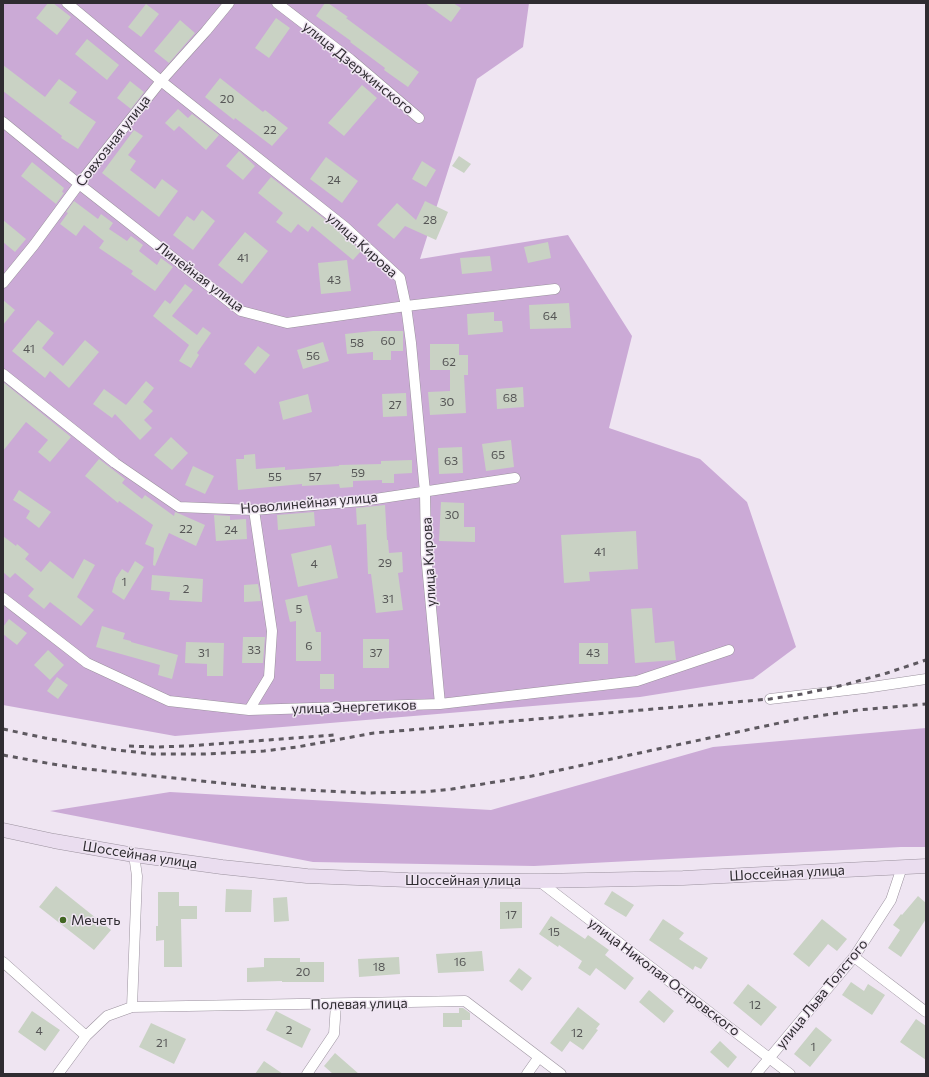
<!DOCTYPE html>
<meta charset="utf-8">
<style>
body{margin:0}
#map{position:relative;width:929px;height:1077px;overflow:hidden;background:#efe5f2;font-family:Commissioner,sans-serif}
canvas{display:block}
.frame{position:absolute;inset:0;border:4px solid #2f2c31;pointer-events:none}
</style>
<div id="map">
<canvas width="929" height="1077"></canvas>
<div class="frame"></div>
</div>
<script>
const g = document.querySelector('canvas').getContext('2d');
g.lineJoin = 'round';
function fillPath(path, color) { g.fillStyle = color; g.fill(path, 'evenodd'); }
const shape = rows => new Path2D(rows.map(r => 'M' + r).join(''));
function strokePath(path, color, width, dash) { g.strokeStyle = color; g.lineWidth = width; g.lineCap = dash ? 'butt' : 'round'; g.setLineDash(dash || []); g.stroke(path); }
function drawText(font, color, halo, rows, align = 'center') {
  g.font = font + ' Commissioner,sans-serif'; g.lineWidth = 3; g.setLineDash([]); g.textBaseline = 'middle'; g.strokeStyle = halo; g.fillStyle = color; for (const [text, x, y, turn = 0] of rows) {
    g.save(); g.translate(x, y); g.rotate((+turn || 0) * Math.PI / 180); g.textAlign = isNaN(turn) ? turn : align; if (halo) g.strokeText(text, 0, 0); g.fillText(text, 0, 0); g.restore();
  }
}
fillPath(shape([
 [3,3,529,3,523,47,477,79,420,259,568,235,632,336,609,428,700,459,747,502,796,647,753,679,640,697,175,736,3,705],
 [926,728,926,847,901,847,534,866,313,862,50,811,170,792,491,810,713,747]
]), '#cbaad6');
fillPath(shape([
 [48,3,53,3,71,17,57,35,36,18],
 [325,3,328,3,348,17,346,18,419,72,408,87,384,70,385,68,350,42,351,41,316,16],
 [425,3,453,3,461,8,451,22],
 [146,4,159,14,141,37,128,27],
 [276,18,290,28,269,58,255,48],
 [180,20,195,33,169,63,154,51],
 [87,39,119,65,107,80,75,54],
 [3,65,45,97,59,79,77,92,69,103,96,122,78,149,61,138,62,136,3,91],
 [220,78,263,112,265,110,288,128,272,146,235,118,234,120,205,97],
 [130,81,144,92,131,109,117,98],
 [362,85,377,98,344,136,328,123],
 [178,109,188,118,192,114,219,135,206,150,179,126,174,131,165,123],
 [134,130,143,136,128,155,136,161,130,170,155,189,162,179,178,191,159,217,102,173],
 [239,151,255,166,243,180,226,166],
 [459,156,471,164,464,173,452,166],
 [326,157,358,181,342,203,310,179],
 [422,161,436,170,426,187,412,179],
 [32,162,64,188,62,192,64,193,56,204,21,176],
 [271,177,341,232,361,251,353,260,312,226,308,232,298,224,291,233,276,222,283,213,258,193],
 [74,201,98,219,101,214,113,223,109,229,127,241,131,236,143,245,139,251,157,265,161,258,173,267,155,291,131,274,133,271,99,248,104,241,84,225,76,236,60,224,68,213,66,212],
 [425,201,448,212,436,240,405,226,394,239,377,225,397,203,416,220],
 [202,210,215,221,193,250,173,235,187,216,194,221],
 [3,220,26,239,15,252,3,242],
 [245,232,268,251,242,284,218,265],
 [548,242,551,258,528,263,524,247],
 [490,256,492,271,462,274,460,258],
 [347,260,351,291,321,294,318,263],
 [185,284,193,290,172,316,197,335,203,327,211,333,197,353,199,355,191,368,179,361,189,345,153,316,165,300,170,304],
 [3,300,15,310,3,325],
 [569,303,571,328,530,329,529,305],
 [494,312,494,321,502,321,503,332,468,335,467,314],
 [38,320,54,333,42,348,63,366,85,340,99,352,69,388,50,371,45,378,12,351],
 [373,331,403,331,403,351,391,351,391,360,373,360,373,352,347,354,345,334],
 [323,342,329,361,303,369,297,350],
 [430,344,459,344,459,355,468,355,468,375,464,375,466,413,430,415,428,392,450,391,450,370,430,370],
 [258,346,270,355,255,374,244,364],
 [146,381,154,388,143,402,153,411,144,420,152,428,140,440,115,414,112,418,93,404,104,389,126,405],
 [3,382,71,437,50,462,38,452,48,440,26,422,3,451],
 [523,387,524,407,497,409,496,389],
 [406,393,407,416,383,417,382,394],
 [308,394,312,412,283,420,279,402],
 [171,437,188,453,172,470,154,455],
 [511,440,514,467,486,471,482,444],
 [462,447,463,473,439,474,438,448],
 [255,454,256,469,285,467,285,470,339,466,339,465,381,464,381,461,412,460,412,473,394,474,394,483,382,483,382,480,353,481,353,487,340,488,339,484,302,486,302,484,238,490,236,459,244,459,244,455],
 [99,459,125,479,122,483,142,499,145,495,174,516,175,512,180,514,205,525,196,546,169,533,155,566,153,565,154,548,145,544,153,525,119,501,118,503,85,476],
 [193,466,214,476,205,494,185,485],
 [19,490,51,512,39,528,26,518,30,511,13,500],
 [441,502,464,503,464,527,475,527,475,542,439,541],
 [385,505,387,540,388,540,389,553,402,552,403,572,398,573,403,610,376,613,371,574,368,574,366,524,357,525,356,508],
 [314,512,315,526,278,530,277,515],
 [214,515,230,516,230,520,246,519,247,539,216,541],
 [636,531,638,569,589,572,590,581,564,583,561,535],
 [3,536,16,546,17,544,29,554,25,559,41,572,50,561,73,579,84,559,95,565,77,597,94,610,81,626,50,602,44,609,28,596,34,589,15,573,10,578,3,572],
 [331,545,338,578,298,587,291,554],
 [135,561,144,567,124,600,112,592,116,578,122,569,128,573],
 [152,575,203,579,202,602,169,600,170,592,151,590],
 [258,584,261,601,244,602,244,585],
 [307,595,316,632,321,632,321,661,296,661,296,621,290,622,285,600],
 [652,608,655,643,674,641,676,660,635,663,631,609],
 [9,619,27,633,17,645,3,634,3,627],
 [102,626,125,633,123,639,131,641,131,642,178,655,172,679,158,675,160,665,96,647],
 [243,637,265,637,263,663,242,663],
 [363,639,389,639,389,668,363,668],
 [186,642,224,643,223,676,207,676,207,664,185,663],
 [579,643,608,643,608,664,579,664],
 [48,650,64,665,50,680,34,665],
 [320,674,334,674,334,689,320,689],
 [57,677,68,685,58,699,47,691],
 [56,886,111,930,94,950,39,907],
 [226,889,252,890,251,912,225,912],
 [612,891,634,905,626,917,604,904],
 [158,892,179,892,179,906,197,906,197,919,181,919,182,967,164,967,164,940,156,941,156,926,158,926],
 [918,896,926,903,926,919,901,957,888,948,900,930,893,925,901,914,902,915],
 [287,897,289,921,274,922,273,898],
 [500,902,522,902,522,928,500,929],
 [551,916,585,939,588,935,609,950,605,955,634,978,625,990,596,968,590,976,578,968,582,961,559,945,558,947,539,934],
 [663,919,684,933,679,939,708,958,701,969,695,966,693,970,649,940],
 [822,919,847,939,837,951,828,944,809,967,793,954],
 [482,951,484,971,438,973,436,954],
 [399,957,400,974,359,977,358,959],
 [264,958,300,958,300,962,324,962,324,982,282,982,282,981,247,982,247,968,264,967],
 [519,968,532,978,522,991,509,981],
 [851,982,864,991,868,984,885,995,872,1015,842,995],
 [748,984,777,1007,761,1026,733,1003],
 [649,990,674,1011,664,1023,639,1002],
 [578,1007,600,1024,596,1029,598,1030,583,1050,570,1041,562,1052,550,1043],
 [459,1008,463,1008,470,1013,470,1020,462,1020,462,1027,443,1027,443,1013,459,1013],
 [32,1011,60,1030,45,1051,18,1032],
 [276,1011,311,1029,302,1048,266,1030],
 [916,1019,926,1026,926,1060,900,1042],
 [151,1023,186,1039,174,1064,139,1047],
 [816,1027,832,1040,810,1067,794,1054],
 [720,1041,737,1057,728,1068,710,1052],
 [335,1053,359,1074,333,1074,324,1066],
 [264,1061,283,1074,255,1074]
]), '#c9d2c4');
const street = shape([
 [67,3,161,81,345,227,400,278,406,306,411,343,425,492,426,554,440,704],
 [277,3,350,59,419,118],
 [3,122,79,184,241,311,287,323,406,306,555,289],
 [3,283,34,245,79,184,161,81,206,31,229,3],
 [3,374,115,463,179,507,254,510,362,501,515,478],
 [3,598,87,663,169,701,249,710,440,704,637,681,729,650],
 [770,699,865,688,926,679],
 [249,710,269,677,272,631,254,510],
 [539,881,790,1074],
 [854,957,926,1012],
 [3,962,86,1036],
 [132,1007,137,876,134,855],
 [58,1074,86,1036,107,1016,132,1007,465,1001,561,1074],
 [307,1074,334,1034,336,1004],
 [527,1074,539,1057],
 [756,1074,854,957,891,900,902,867]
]);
const secondary = shape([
 [3,830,54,841,134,855,222,867,307,876,408,880,539,881,683,878,926,866]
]);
strokePath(street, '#9b929e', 11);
strokePath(secondary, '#9b929e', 15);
strokePath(street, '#fff', 10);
strokePath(secondary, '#eaddef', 14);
strokePath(shape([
 [3,729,45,738,117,750,153,754,205,754,264,751,297,747,374,733,770,699,802,694,844,685,887,673,926,660],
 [129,746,155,747,188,746,334,735],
 [3,755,52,764,86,769,270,788,364,793,423,792,452,789,532,776,798,719,858,710,926,704]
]), '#5e5960', 3, [5, 5]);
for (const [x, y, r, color] of [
 [63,920,4,"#416722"]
]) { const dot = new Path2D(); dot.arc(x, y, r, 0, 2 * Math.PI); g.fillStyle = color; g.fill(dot); strokePath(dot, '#efe5f2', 1.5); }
drawText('12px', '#565656', null, [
 ["20",227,99],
 ["22",270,130],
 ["24",334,180],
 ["28",430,220],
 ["41",243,258],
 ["43",334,280],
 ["64",550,316],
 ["60",388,341],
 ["58",357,343],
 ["41",29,349],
 ["56",313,356],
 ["62",449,362],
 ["68",510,398],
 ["30",447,402],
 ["27",395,405],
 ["65",498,455],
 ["63",451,461],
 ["59",358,473],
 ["55",275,477],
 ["57",315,477],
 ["30",452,515],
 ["22",186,529],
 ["24",231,530],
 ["41",600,552],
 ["29",385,563],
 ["4",314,564],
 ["1",124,582],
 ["2",186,589],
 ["31",388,599],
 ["5",299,609],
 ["6",309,646],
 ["33",254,650],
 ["31",204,653],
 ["37",376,653],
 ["43",593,653],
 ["17",511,915],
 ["15",554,932],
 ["16",460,962],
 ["18",379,967],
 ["20",303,972],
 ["12",755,1005],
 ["2",289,1030],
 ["4",39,1031],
 ["12",577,1033],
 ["21",162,1043],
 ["1",813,1047]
]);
drawText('14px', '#2f2c31', '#efe5f2', [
 ["улица Дзержинского",358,68,39],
 ["Совхозная улица",113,141,-52],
 ["улица Кирова",362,245,42],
 ["Линейная улица",200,277,37],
 ["Новолинейная улица",309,503,-5],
 ["улица Кирова",429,562,-93],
 ["улица Энергетиков",354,707,-2],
 ["Шоссейная улица",140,855,9],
 ["Шоссейная улица",787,873,-3],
 ["Шоссейная улица",463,880],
 ["улица Николая Островского",664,977,37],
 ["улица Льва Толстого",822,994,-51],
 ["Полевая улица",359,1004,-1]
]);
drawText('14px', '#2f2c31', '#efe5f2', [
 ["Мечеть",71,920]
], 'left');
</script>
